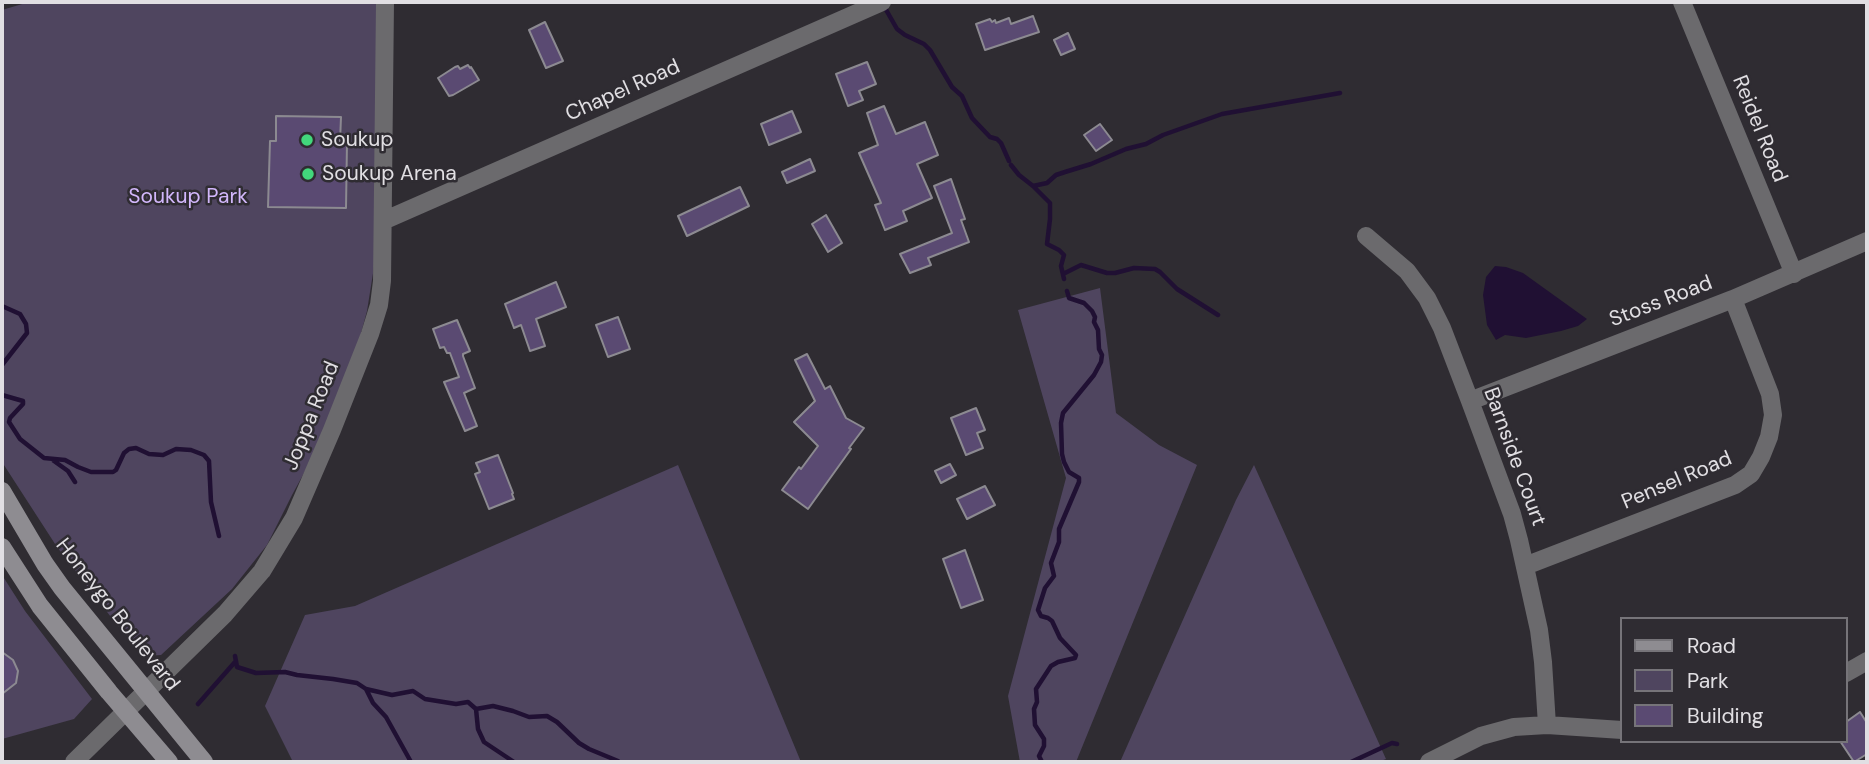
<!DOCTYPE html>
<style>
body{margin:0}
#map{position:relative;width:1869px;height:764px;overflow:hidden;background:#2f2c32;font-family:"DM Sans",sans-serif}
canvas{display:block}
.frame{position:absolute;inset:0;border:4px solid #e1dfe3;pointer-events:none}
.legend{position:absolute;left:1620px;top:617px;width:228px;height:126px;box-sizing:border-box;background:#2f2c32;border:2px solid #767479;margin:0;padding:9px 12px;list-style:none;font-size:21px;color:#e1dfe3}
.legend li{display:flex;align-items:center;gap:14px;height:35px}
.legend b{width:35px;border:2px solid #767479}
</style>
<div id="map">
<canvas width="1869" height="764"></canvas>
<div class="frame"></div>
<ul class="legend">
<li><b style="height:9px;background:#8e8c91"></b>Road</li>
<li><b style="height:19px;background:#4f455f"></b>Park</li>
<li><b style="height:19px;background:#5a4a72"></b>Building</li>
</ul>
</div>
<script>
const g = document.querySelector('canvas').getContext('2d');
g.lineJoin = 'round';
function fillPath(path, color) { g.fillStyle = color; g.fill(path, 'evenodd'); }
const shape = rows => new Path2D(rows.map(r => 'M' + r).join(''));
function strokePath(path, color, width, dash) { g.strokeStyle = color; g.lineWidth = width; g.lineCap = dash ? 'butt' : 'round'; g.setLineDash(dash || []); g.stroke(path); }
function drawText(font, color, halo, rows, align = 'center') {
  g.font = font + ' "DM Sans",sans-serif'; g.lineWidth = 5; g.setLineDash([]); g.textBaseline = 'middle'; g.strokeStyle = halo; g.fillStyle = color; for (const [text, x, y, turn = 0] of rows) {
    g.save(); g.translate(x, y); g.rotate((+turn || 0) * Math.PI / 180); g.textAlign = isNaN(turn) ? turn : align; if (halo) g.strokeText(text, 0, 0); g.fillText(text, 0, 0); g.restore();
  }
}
fillPath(shape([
 [29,2,378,2,374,267,367,311,354,359,316,451,292,495,267,545,232,589,161,655,144,656,114,621,57,547,2,462,2,10],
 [1100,288,1116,413,1159,445,1197,465,1076,762,1020,762,1008,696,1066,478,1018,310],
 [678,465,801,762,293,762,265,706,305,615,355,606],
 [1254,465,1386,759,1378,762,1120,762,1236,500],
 [2,575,25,611,92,699,74,719,2,739]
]), '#4f455f');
fillPath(shape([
 [1495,266,1506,267,1523,273,1587,319,1578,326,1561,331,1526,338,1505,335,1496,340,1487,325,1483,295,1486,277]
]), '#201033');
strokePath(shape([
 [885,8,897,29,905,35,924,44,930,50,952,87,962,96,972,118,990,137,997,139,1001,143,1009,161],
 [1011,165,1019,175,1033,186,1050,203,1050,219,1047,244,1059,250,1064,255,1061,266,1064,279],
 [1033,186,1047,183,1056,175,1065,172,1091,164,1126,149,1146,144,1163,135,1222,114,1340,93],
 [1063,274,1081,265,1107,273,1115,273,1134,268,1155,269,1160,272,1177,289,1218,315],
 [2,306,20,314,26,324,27,333,2,365],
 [2,395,23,401,23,404,10,418,9,422,20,439,44,458,65,460,78,467,91,472,113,472,116,470,124,453,129,449,136,448,149,454,163,455,176,449,191,450,204,455,209,461,211,502,219,536],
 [54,461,68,471,75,482],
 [235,656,237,667,256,673,285,672,297,675,333,679,357,683,366,689,392,695,413,691,425,699,456,704,468,702,476,709,478,729,484,742,514,762],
 [366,689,373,703,386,717,411,762],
 [198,704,235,662],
 [476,709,493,706,513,711,529,717,547,716,557,722,579,743,589,749,618,761],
 [1042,762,1039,756,1044,746,1044,739,1035,725,1034,709,1037,702,1036,689,1051,666,1058,662,1075,658,1076,655,1060,638,1052,621,1048,618,1041,616,1038,610,1045,588,1054,576,1051,563,1059,542,1059,529,1079,482,1079,478,1069,472,1064,462,1062,454,1061,423,1063,413,1094,375,1101,362,1102,355,1099,349,1098,330,1094,322,1095,317,1092,311,1084,303,1069,298,1067,291],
 [1351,762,1392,743,1397,744]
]), '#201033', 4.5);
const building = shape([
 [1033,16,1039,32,985,50,976,24,990,19,992,22,995,20,996,23,1009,18,1011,24,1033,16],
 [545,22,563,61,546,68,529,30,545,22],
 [1068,33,1075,49,1061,55,1054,40,1068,33],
 [867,62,876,84,859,91,863,100,848,106,836,74,867,62],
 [468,65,470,68,471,67,479,80,453,95,449,96,438,78,455,67,458,66,460,69,468,65],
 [884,106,896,134,925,122,938,155,917,164,932,198,903,211,907,221,885,230,875,205,881,203,859,153,878,145,867,113,884,106],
 [792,111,801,132,769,145,761,124,792,111],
 [276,116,341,117,340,142,347,142,346,208,268,207,270,141,276,141,276,116],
 [1100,124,1112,140,1096,151,1084,135,1100,124],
 [810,159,815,171,787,183,782,172,810,159],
 [951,179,965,219,961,220,969,242,928,258,931,265,910,273,900,254,952,233,934,186,951,179],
 [740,187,749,206,687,236,678,216,740,187],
 [826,215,842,243,828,252,812,224,826,215],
 [556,282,566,307,536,319,545,346,530,351,521,325,514,328,505,304,556,282],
 [618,317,630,349,608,357,596,325,618,317],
 [457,320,470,351,463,354,463,356,475,388,464,393,477,426,465,431,444,382,459,377,450,353,447,353,444,347,440,348,433,329,457,320],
 [807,354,825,389,830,386,846,418,864,428,849,448,851,449,808,509,782,490,799,467,801,469,818,446,794,422,815,401,795,360,807,354],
 [976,408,985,430,977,433,983,448,966,455,951,418,976,408],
 [498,455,513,493,512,494,514,499,489,509,475,474,480,472,476,463,498,455],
 [950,464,956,475,941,483,935,471,950,464],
 [985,486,995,505,967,519,957,499,985,486],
 [965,550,983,600,961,608,943,559,965,550],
 [2,652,13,660,18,671,16,683,2,694,2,652],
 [1860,712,1867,723,1867,754,1854,762,1840,741,1846,741,1846,722,1860,712]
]);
fillPath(building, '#5a4a72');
strokePath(building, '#8c8a91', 2);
strokePath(shape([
 [1682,2,1794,274],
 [1366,236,1407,271,1427,298,1442,328,1470,401,1512,514,1519,540,1539,630,1543,662,1547,725],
 [1470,401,1733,299,1867,241],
 [1525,566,1735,485,1751,474,1761,457,1769,437,1773,415,1770,394,1733,299],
 [1846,673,1867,661],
 [1429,762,1481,736,1514,727,1547,725,1622,730]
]), '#6b6a6d', 18);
strokePath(shape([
 [383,221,882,2],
 [74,762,225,614,262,571,294,518,332,430,370,334,379,305,382,281,385,2]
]), '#6b6a6d', 18);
strokePath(shape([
 [2,491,45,564,62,588,204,762],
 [2,547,40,606,109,692,169,762]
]), '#8e8c91', 18);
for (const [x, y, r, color] of [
 [307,140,7,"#42d77c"],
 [308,174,7,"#42d77c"]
]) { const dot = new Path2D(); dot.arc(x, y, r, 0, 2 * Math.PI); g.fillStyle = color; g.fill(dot); strokePath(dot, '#2f2c32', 2.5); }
drawText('21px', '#e1dfe3', '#2f2c32', [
 ["Chapel Road",623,91,-24],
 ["Reidel Road",1759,129,68],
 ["Stoss Road",1661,302,-21],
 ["Joppa Road",312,416,-68],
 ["Barnside Court",1514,457,70],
 ["Pensel Road",1677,481,-23],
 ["Honeygo Boulevard",117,615,52]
]);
drawText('21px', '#e1dfe3', '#2f2c32', [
 ["Soukup",321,140],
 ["Soukup Arena",322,174]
], 'left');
drawText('21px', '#d2b7fb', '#2f2c32', [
 ["Soukup Park",188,197]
]);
</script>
